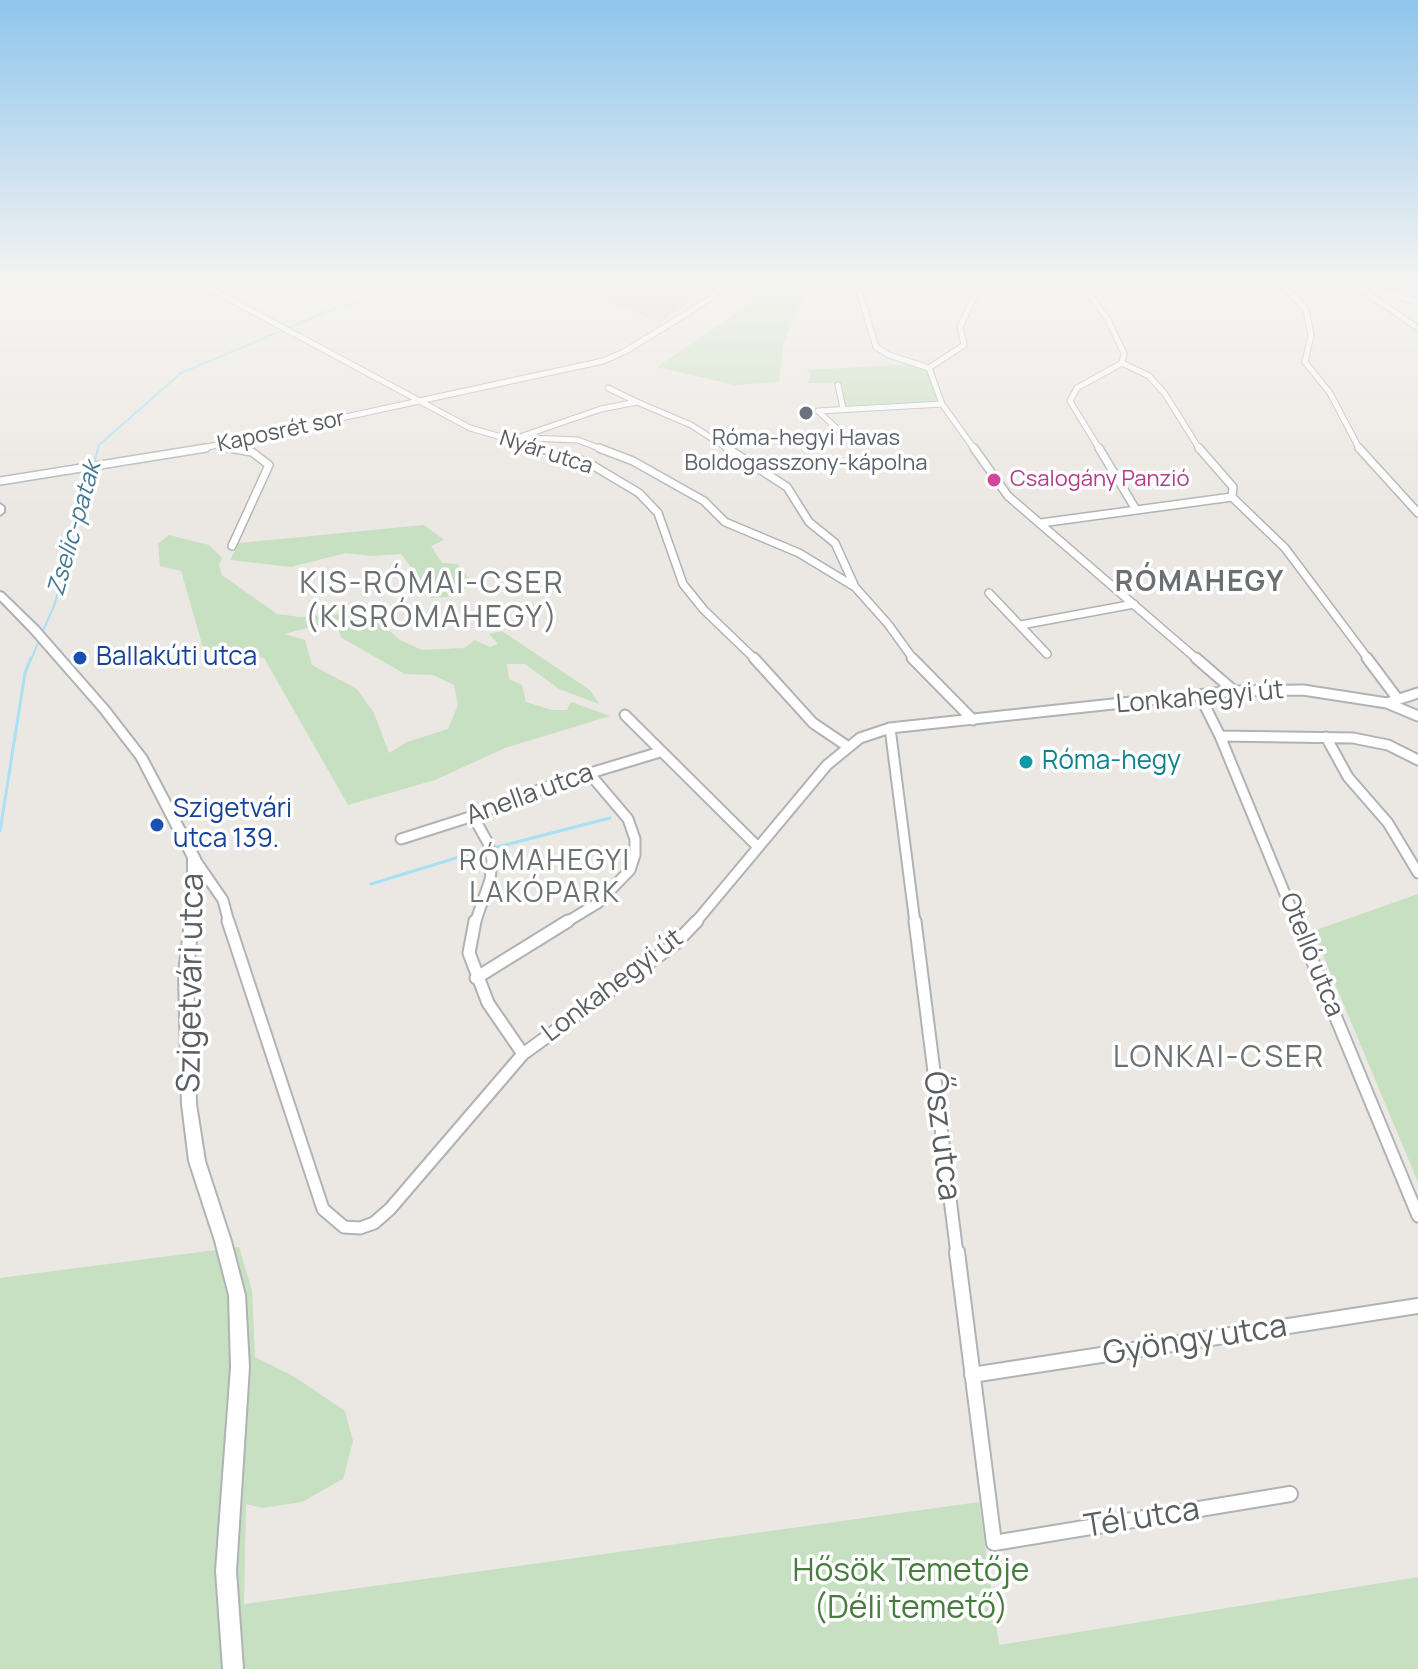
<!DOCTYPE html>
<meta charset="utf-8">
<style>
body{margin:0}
canvas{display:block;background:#ebe7e2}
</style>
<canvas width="1418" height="1669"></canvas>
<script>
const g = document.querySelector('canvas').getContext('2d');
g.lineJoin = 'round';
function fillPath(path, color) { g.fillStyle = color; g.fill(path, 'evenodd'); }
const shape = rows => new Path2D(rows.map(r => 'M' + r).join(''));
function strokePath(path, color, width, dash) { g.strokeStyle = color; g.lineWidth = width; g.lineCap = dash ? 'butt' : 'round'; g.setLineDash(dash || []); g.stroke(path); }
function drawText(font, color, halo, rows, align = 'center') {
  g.font = font + ' Manrope,sans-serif'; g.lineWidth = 7; g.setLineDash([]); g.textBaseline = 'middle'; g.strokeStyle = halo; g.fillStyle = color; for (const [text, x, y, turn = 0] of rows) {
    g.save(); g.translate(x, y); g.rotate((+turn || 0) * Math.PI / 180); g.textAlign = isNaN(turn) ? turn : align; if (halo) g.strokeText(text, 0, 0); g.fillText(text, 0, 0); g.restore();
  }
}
fillPath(shape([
 [558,282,717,282,660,322]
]), '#dad7d4');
fillPath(shape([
 [760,282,810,282,783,345,779,382,735,385,657,367,747,306],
 [914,364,927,369,937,401,845,406,841,383,808,383,810,377,807,370],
 [424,525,444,540,431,546,442,563,457,564,473,583,456,596,432,598,404,584,411,567,401,554,372,556,346,553,291,567,230,560,239,543],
 [169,535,209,545,222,558,219,565,222,575,277,614,300,617,361,613,285,634,305,640,312,665,357,689,374,713,389,753,407,742,448,729,458,705,454,685,433,675,405,674,342,638,337,628,355,620,374,617,400,640,422,650,464,648,475,640,490,647,498,644,489,634,502,631,590,690,599,704,559,689,525,664,507,664,509,679,522,685,526,702,552,710,567,710,571,702,610,716,505,748,435,780,348,805,264,658,204,651,181,571,160,566,158,544],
 [1418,894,1418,1182,1313,931],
 [239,1247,252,1291,255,1357,295,1377,345,1411,353,1441,343,1479,302,1502,262,1508,246,1504,244,1604,979,1502,999,1645,1418,1577,1418,1669,0,1669,0,1278]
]), '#c7e0c1');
strokePath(shape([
 [42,633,54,606,99,445,181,373,331,310,424,282],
 [31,660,39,640]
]), '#a9e1f4', 2);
strokePath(shape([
 [0,831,25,673,31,658],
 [497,847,610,818],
 [371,884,479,851]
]), '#a9e1f4', 3);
const minorFar4 = shape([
 [198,282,470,428,546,450],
 [1080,282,1107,318,1124,353,1122,363,1077,388,1070,401,1100,450],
 [1279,282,1306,309,1311,335,1305,362,1330,393,1360,450],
 [1352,283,1418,328],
 [1360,285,1418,302],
 [859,291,876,347,889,355,929,368],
 [1122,363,1149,376,1165,394,1200,450],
 [838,385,843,408],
 [608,388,637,402],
 [845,436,818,411,942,404],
 [529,438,578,440,604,450],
 [514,439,601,409,637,402,691,425,730,450],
 [228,448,241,450],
 [194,450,603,361,624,352,689,312,712,297,726,282],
 [975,450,942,404,929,368,964,345,960,327,981,282]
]);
const minorFar3 = shape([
 [229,448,252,452,269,465,232,546],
 [539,448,587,462,639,493,658,513,683,584,704,610,756,660],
 [599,448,633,461,704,501,725,522,799,553,855,587],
 [727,448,787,487,809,522,835,543,855,587,888,624,914,660],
 [974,448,1008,496,1198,660],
 [1099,448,1135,508],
 [1199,448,1233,487,1232,497,1285,548,1369,660],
 [1359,448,1418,513],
 [0,481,206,448],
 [1041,523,1232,497],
 [989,593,1047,654],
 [1021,625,1134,604]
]);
const minorFar2 = shape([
 [754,658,813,723,847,746],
 [912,658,973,720],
 [1196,658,1234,691],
 [1367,658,1397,698],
 [1200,696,1220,736,1297,923],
 [1387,703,1418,716],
 [625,715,758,847],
 [890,728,915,923],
 [1220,736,1353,738,1388,745,1418,760],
 [1326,737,1348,777,1388,823,1418,873],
 [473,816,488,843,492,860,490,880,475,923],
 [401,839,473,816,554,784,660,752],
 [194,858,223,900,229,923],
 [565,923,598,903,630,870,635,855,635,839,628,819,589,773],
 [695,923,827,765,860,738,890,728,1234,691,1303,690,1387,703,1418,693]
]);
const minorFar1 = shape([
 [228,921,323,1209,344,1227,360,1228,374,1223,390,1209,523,1054,675,944,697,921],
 [475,921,469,953,488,1003,523,1054],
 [915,921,957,1254],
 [1296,921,1418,1216],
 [476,978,568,921]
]);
const minor = shape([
 [957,1252,994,1543,1290,1494],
 [972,1375,1418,1306]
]);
const tertiary = shape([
 [1332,282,1418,285,1418,289,1335,284,1332,282],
 [0,504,4,507,4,512,0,515,0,504],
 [0,592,3,593,38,627,108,707,146,756,200,858,200,896,193,973,196,1104,205,1161,231,1241,245,1295,249,1367,236,1571,243,1669,223,1669,216,1571,231,1367,229,1295,215,1241,189,1161,182,1104,179,973,188,896,188,858,137,759,100,711,30,631,0,600,0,592]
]);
strokePath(minorFar4, '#afb3b6', 7);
strokePath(minorFar3, '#afb3b6', 10);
strokePath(minorFar2, '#afb3b6', 13);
strokePath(minorFar1, '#afb3b6', 15);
strokePath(minor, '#afb3b6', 18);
strokePath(tertiary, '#afb3b6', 4);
strokePath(minorFar4, '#fff', 5);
strokePath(minorFar3, '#fff', 7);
strokePath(minorFar2, '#fff', 9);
strokePath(minorFar1, '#fff', 11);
strokePath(minor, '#fff', 14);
fillPath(tertiary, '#fff');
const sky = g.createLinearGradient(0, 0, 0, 516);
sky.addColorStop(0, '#8fc6ed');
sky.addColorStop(0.55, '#f6f4f2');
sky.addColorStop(1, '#f6f4f200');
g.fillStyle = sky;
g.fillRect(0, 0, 1418, 516);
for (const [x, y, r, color] of [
 [806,413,8,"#6b7280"],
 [994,480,8,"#d1479c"],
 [80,658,8,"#1a4fb4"],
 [1026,762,8,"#0f9aa8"],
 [157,825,8,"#1a4fb4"]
]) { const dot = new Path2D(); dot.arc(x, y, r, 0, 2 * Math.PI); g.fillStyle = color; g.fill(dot); strokePath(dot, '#fff', 3); }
drawText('22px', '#5a5e61', '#fff', [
 ["Kaposrét sor",281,432,-12],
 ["Nyár utca",546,453,18]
]);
drawText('22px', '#5b616d', '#fff', [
 ["Róma-hegyi Havas",806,439],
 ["Boldogasszony-kápolna",806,464]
]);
drawText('22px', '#b23c85', '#fff', [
 ["Csalogány Panzió",1010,480]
], 'left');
drawText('italic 24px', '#437993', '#fff', [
 ["Zselic-patak",75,529,-74]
]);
drawText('26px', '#164399', '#fff', [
 ["Ballakúti utca",96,658],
 ["Szigetvári",173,810],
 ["utca 139.",173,840]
], 'left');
drawText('26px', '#5a5e61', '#fff', [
 ["Lonkahegyi út",1200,698,-5],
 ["Anella utca",530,795,-20],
 ["Otelló utca",1311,955,68],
 ["Lonkahegyi út",613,986,-37]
]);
drawText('26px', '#0d838f', '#fff', [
 ["Róma-hegy",1042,762]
], 'left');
g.letterSpacing = '2px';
drawText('bold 28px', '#6b7073', '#fff', [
 ["RÓMAHEGY",1200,583]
]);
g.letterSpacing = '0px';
g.letterSpacing = '2px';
drawText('28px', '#6b7073', '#fff', [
 ["RÓMAHEGYI",545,862],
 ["LAKÓPARK",545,894]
]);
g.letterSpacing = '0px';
g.letterSpacing = '2px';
drawText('30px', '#6b7073', '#fff', [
 ["KIS-RÓMAI-CSER",432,585],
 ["(KISRÓMAHEGY)",432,619],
 ["LONKAI-CSER",1219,1059]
]);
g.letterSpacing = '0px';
drawText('32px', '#5a5e61', '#fff', [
 ["Szigetvári utca",192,983,-89],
 ["Ősz utca",941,1136,83],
 ["Gyöngy utca",1195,1341,-9],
 ["Tél utca",1142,1519,-9]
]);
drawText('32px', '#467c3e', '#fff', [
 ["Hősök Temetője",911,1572],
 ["(Déli temető)",911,1609]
]);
</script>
